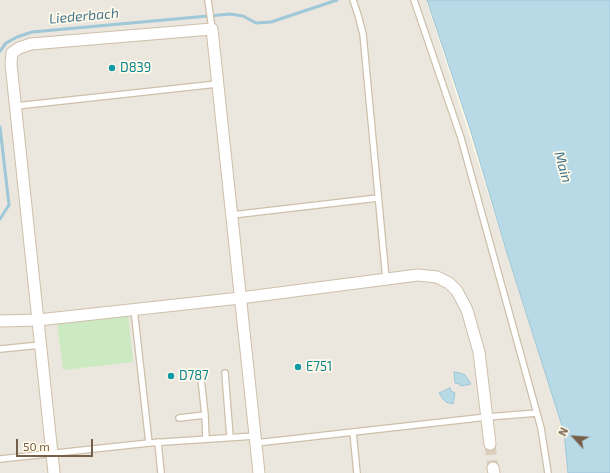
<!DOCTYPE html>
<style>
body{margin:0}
#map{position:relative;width:610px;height:473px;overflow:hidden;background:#fcf6e3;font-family:"Exo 2",sans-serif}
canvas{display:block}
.north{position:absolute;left:554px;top:417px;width:40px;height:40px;-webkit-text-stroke:3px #fffaea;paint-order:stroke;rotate:296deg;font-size:11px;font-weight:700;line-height:16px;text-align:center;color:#755f49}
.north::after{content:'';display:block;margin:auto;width:14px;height:18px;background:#755f49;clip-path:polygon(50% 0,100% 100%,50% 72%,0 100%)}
.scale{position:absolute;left:16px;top:439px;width:77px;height:18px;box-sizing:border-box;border:2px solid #755f49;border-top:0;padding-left:5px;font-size:12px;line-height:14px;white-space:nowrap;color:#755f49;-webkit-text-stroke:3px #fffaea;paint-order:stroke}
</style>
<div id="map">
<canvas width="610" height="473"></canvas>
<div class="north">N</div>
<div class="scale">50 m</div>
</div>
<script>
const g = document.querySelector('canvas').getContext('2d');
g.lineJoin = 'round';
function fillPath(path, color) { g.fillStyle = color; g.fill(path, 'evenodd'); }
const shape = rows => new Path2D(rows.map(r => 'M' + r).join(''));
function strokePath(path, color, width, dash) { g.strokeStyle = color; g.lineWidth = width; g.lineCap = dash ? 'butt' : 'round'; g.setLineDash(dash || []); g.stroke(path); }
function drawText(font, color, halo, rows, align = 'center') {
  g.font = font + ' "Exo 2",sans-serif'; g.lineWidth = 3.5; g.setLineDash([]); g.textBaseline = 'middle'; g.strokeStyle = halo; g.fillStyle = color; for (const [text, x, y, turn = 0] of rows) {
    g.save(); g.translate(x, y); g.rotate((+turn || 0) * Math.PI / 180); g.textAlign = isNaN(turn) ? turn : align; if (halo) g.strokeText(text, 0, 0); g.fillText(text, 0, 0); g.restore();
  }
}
fillPath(shape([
 [0,0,426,0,564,432,568,473,0,473]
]), '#ece7de');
fillPath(shape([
 [128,314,133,362,63,370,57,322]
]), '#cceac2');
const water = shape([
 [427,0,610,0,610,473,568,473,564,432,507,253,471,132,427,0],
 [454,372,460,373,465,375,471,384,461,386,459,384,455,383,454,372],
 [450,388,451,391,455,393,453,404,446,402,443,399,439,393,450,388]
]);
fillPath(water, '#b8d9e6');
strokePath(water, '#9ec7d8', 1);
strokePath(shape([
 [0,51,6,43,17,37,32,32,230,14,243,16,256,23,271,22,337,0],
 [0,127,9,205,0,219]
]), '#9ec7d8', 3);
strokePath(shape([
 [490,444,493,468]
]), '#dad0bc', 11, [11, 5.5]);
const lane = shape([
 [208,0,212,29],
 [353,0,358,15,363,34,386,279],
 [414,0,461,138,541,428,548,473],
 [16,106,217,84],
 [232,215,378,198],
 [134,309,149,443],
 [0,349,41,345],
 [225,373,230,437],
 [201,379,205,415],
 [179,418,205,415,206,439],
 [353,432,357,473],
 [158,442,161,473],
 [256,443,487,417,537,413],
 [0,459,149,443,255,436]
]);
const street = shape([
 [0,321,38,320,240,298,418,275,437,277,449,283,457,291,467,310,479,352,490,444],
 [493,468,494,473],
 [54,473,11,64,12,53,19,48,31,44,212,29,259,473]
]);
strokePath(lane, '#cebfaa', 8);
strokePath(street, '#cebfaa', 13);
strokePath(lane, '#fff', 5.5);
strokePath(street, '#fff', 11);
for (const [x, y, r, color] of [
 [112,68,4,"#0f9aa8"],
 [298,367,4,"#0f9aa8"],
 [171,376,4,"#0f9aa8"]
]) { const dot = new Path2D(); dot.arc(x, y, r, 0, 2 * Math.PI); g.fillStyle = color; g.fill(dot); strokePath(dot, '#fffaea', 1.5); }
drawText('13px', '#0d838f', '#fffaea', [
 ["D839",120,68],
 ["E751",306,367],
 ["D787",179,376]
], 'left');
drawText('italic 14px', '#457890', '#fffaea', [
 ["Liederbach",84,16,-5],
 ["Main",563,167,74]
]);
</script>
